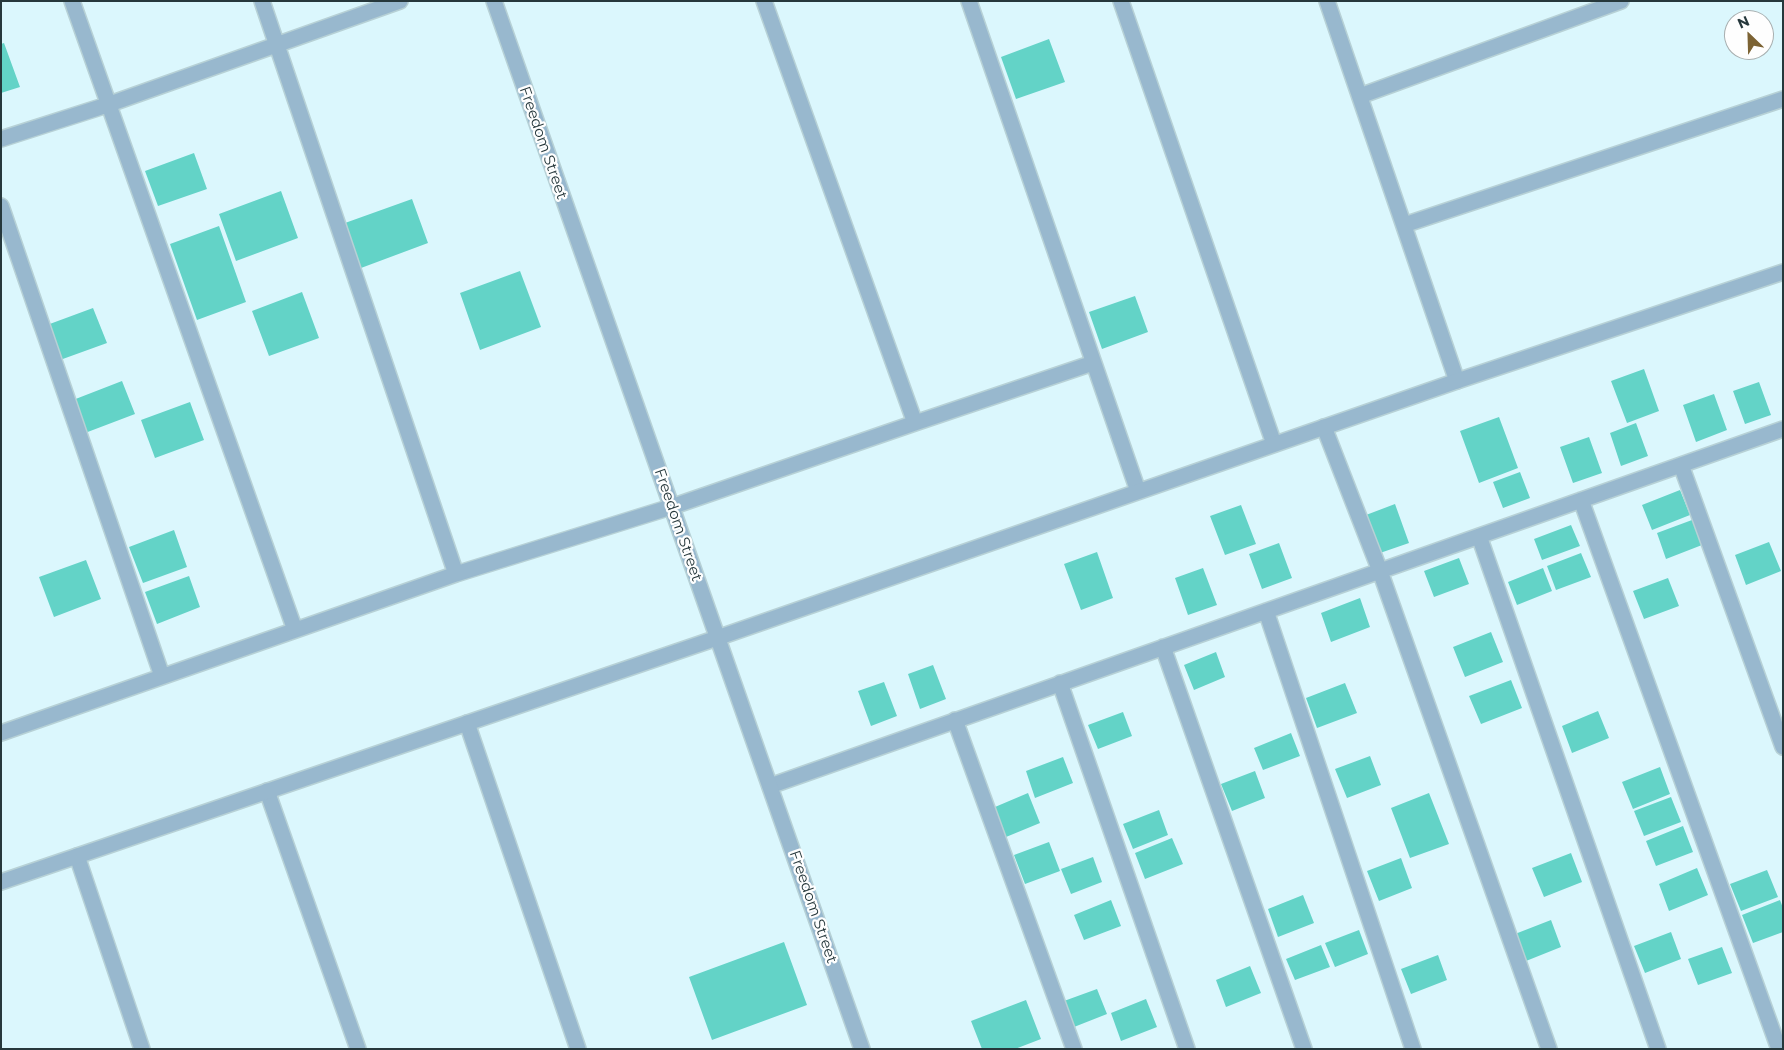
<!DOCTYPE html>
<style>
body{margin:0}
#map{position:relative;width:1784px;height:1050px;overflow:hidden;background:#dbf7fd;font-family:Montserrat,sans-serif}
canvas{display:block}
.frame{position:absolute;inset:0;border:2px solid #26383c;pointer-events:none}
.north{position:absolute;left:1724px;top:10px;width:50px;height:50px;box-sizing:border-box;background:#fefefe;border:1px solid #a8afb0;border-radius:50%;rotate:336deg;font-size:14px;font-weight:700;line-height:20px;text-align:center;color:#26383c}
.north::after{content:'';display:block;margin:auto;width:18px;height:22px;background:#7c6334;clip-path:polygon(50% 0,100% 100%,50% 72%,0 100%)}
</style>
<div id="map">
<canvas width="1784" height="1050"></canvas>
<div class="frame"></div>
<div class="north">N</div>
</div>
<script>
const g = document.querySelector('canvas').getContext('2d');
g.lineJoin = 'round';
function fillPath(path, color) { g.fillStyle = color; g.fill(path, 'evenodd'); }
const shape = rows => new Path2D(rows.map(r => 'M' + r).join(''));
function strokePath(path, color, width, dash) { g.strokeStyle = color; g.lineWidth = width; g.lineCap = dash ? 'butt' : 'round'; g.setLineDash(dash || []); g.stroke(path); }
function drawText(font, color, halo, rows, align = 'center') {
  g.font = font + ' Montserrat,sans-serif'; g.lineWidth = 4.5; g.setLineDash([]); g.textBaseline = 'middle'; g.strokeStyle = halo; g.fillStyle = color; for (const [text, x, y, turn = 0] of rows) {
    g.save(); g.translate(x, y); g.rotate((+turn || 0) * Math.PI / 180); g.textAlign = isNaN(turn) ? turn : align; if (halo) g.strokeText(text, 0, 0); g.fillText(text, 0, 0); g.restore();
  }
}
fillPath(shape([
 [1049,39,1065,82,1016,99,1001,57],
 [4,43,20,87,1,93,1,44],
 [194,153,207,189,158,206,145,171],
 [281,191,298,238,236,261,219,214],
 [412,199,428,243,361,268,345,223],
 [219,226,246,302,197,320,170,244],
 [520,271,541,327,480,350,460,293],
 [302,292,319,338,269,356,252,311],
 [1135,296,1148,332,1102,349,1089,312],
 [93,308,107,343,60,360,47,325],
 [1644,369,1659,411,1627,423,1611,381],
 [122,381,135,414,85,433,73,400],
 [1759,382,1771,415,1745,424,1733,391],
 [1714,394,1727,430,1696,442,1683,405],
 [190,402,204,440,155,458,141,420],
 [1499,417,1518,468,1479,483,1460,431],
 [1636,423,1648,456,1621,466,1610,433],
 [1589,437,1602,473,1573,483,1560,447],
 [1520,472,1530,498,1503,508,1493,482],
 [1680,490,1690,515,1652,530,1642,505],
 [1395,504,1409,543,1380,553,1366,515],
 [1241,505,1256,544,1225,555,1210,516],
 [1692,520,1702,545,1666,559,1657,533],
 [1571,525,1580,546,1542,560,1534,539],
 [174,530,187,567,143,583,129,547],
 [1769,542,1781,571,1746,585,1735,555],
 [1279,543,1292,578,1262,589,1249,554],
 [1097,552,1113,598,1081,610,1064,564],
 [1581,553,1591,577,1556,590,1547,566],
 [1459,558,1469,584,1434,597,1424,571],
 [86,560,101,599,54,617,39,577],
 [1203,568,1217,605,1188,615,1175,578],
 [1543,568,1552,591,1517,605,1508,582],
 [189,576,200,607,157,624,145,592],
 [1668,578,1679,606,1644,619,1633,591],
 [1360,598,1370,627,1331,642,1321,613],
 [1491,632,1503,662,1465,677,1453,647],
 [1216,652,1225,677,1194,690,1184,665],
 [933,665,946,699,920,709,908,674],
 [1511,680,1522,708,1481,724,1469,696],
 [884,682,897,716,871,726,858,691],
 [1345,683,1357,713,1317,728,1306,698],
 [1598,711,1609,738,1572,753,1562,726],
 [1123,712,1132,736,1098,749,1088,725],
 [1291,733,1300,756,1263,770,1254,748],
 [1370,756,1381,785,1347,798,1335,769],
 [1063,757,1073,783,1035,798,1026,771],
 [1660,767,1670,794,1633,809,1622,782],
 [1255,771,1265,798,1232,811,1221,784],
 [1028,793,1040,823,1006,837,995,807],
 [1429,793,1449,844,1410,858,1391,808],
 [1671,797,1681,822,1644,836,1634,811],
 [1159,810,1168,835,1133,849,1123,824],
 [1683,826,1693,852,1656,866,1646,841],
 [1172,838,1183,864,1145,879,1135,853],
 [1049,842,1060,871,1025,884,1014,855],
 [1571,853,1582,882,1544,897,1532,868],
 [1093,857,1102,882,1071,894,1061,869],
 [1401,858,1412,888,1379,901,1367,871],
 [1697,868,1708,895,1669,911,1659,884],
 [1767,870,1778,897,1741,911,1730,884],
 [1303,895,1314,923,1278,937,1268,909],
 [1111,900,1121,926,1084,940,1074,915],
 [1780,900,1783,908,1783,932,1753,943,1742,915],
 [1551,920,1561,947,1526,961,1515,934],
 [1359,930,1368,954,1335,967,1325,943],
 [1671,932,1681,959,1645,973,1634,946],
 [784,942,807,1005,712,1040,689,977],
 [1321,945,1330,967,1295,980,1286,959],
 [1722,947,1732,973,1698,985,1688,959],
 [1438,955,1447,980,1411,994,1401,969],
 [1250,966,1261,993,1226,1007,1216,980],
 [1097,989,1107,1014,1074,1027,1064,1001],
 [1146,999,1157,1027,1121,1041,1111,1013],
 [1026,1000,1041,1039,1015,1049,982,1049,971,1021]
]), '#63d3c7');
const minor = shape([
 [72,1,295,630],
 [262,1,456,574],
 [969,1,1138,491],
 [1121,1,1274,444],
 [1327,1,1457,381],
 [1360,96,1621,1],
 [1,139,107,105,400,1],
 [1,206,162,676],
 [1404,225,1783,99],
 [915,423,1093,363],
 [1324,427,1380,571,1549,1049],
 [1681,465,1783,747],
 [1581,500,1779,1049],
 [1479,536,1658,1049],
 [1266,611,1413,1049],
 [1163,647,1304,1049],
 [1060,683,1187,1049],
 [955,720,1074,1049],
 [467,723,578,1049],
 [1,733,456,574,671,507,915,423,764,1],
 [770,786,1783,429],
 [267,791,358,1049],
 [77,856,142,1049]
]);
const tertiary = shape([
 [494,1,862,1049],
 [1,882,717,638,1457,381,1783,272]
]);
strokePath(minor, '#b7d1d6', 18);
strokePath(tertiary, '#b7d1d6', 18);
strokePath(minor, '#98b8ce', 15);
strokePath(tertiary, '#98b8ce', 15);
drawText('15px', '#26383c', '#fefefe', [
 ["Freedom Street",543,143,71],
 ["Freedom Street",678,525,71],
 ["Freedom Street",813,907,71]
]);
</script>
